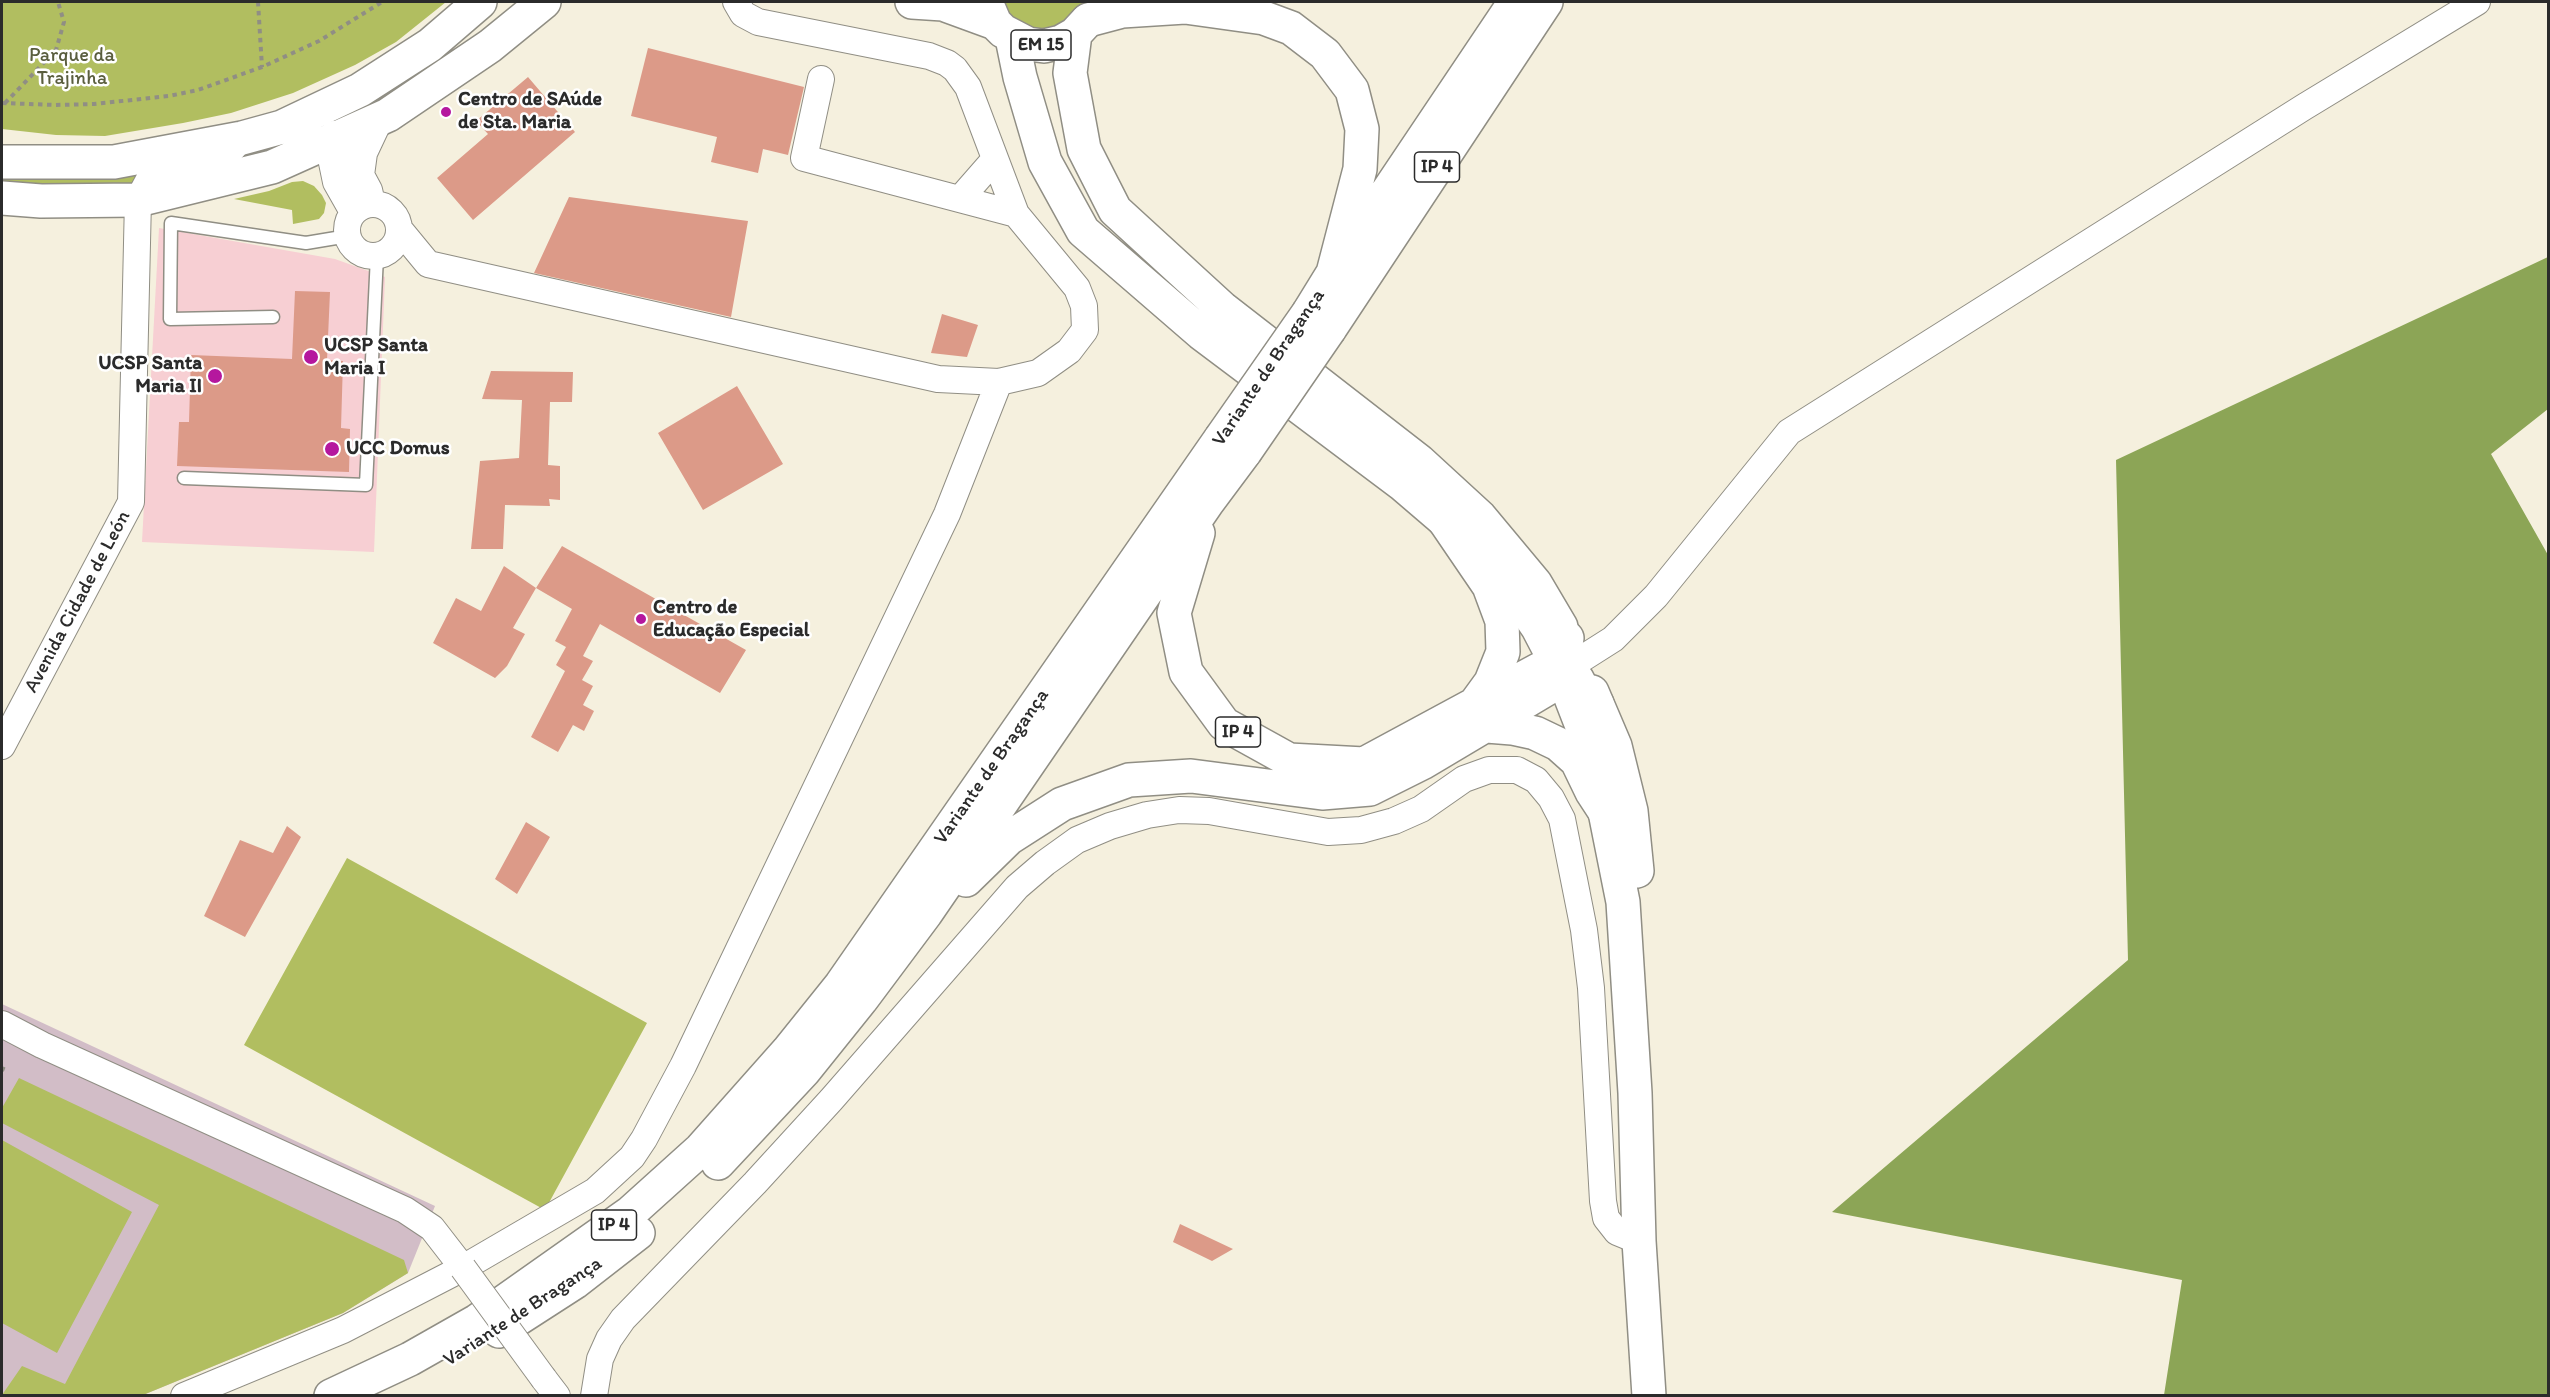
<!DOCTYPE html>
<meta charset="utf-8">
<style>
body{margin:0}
#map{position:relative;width:2550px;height:1397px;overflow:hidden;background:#f5f0de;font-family:Itim,sans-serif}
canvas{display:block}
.frame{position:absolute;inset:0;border:3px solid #2b2b2b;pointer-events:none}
</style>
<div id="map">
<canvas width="2550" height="1397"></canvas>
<div class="frame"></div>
</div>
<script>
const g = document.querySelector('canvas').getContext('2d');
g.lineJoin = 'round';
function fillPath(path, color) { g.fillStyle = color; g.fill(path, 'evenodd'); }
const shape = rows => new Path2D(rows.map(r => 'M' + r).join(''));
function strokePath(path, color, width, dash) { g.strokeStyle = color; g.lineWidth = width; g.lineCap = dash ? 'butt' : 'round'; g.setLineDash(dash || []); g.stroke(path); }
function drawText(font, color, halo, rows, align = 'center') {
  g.font = font + ' Itim,sans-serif'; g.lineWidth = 5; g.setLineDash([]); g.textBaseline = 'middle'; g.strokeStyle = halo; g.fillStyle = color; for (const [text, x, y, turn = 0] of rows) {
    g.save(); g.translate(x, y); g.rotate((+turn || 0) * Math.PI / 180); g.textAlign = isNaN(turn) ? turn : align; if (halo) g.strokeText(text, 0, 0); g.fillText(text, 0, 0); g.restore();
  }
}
fillPath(shape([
 [159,228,335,259,385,277,374,552,142,542]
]), '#f7cfd3');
fillPath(shape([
 [2,1004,435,1206,408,1273,343,1313,143,1395,2,1395]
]), '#d2bdc7');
fillPath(shape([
 [2,2,446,2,396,42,355,65,293,93,231,113,183,123,105,136,56,135,2,129],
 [1002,2,1083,2,1079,11,1056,28,1042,30,1028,28,1015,21],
 [187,166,189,176,121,185,2,186,2,177,98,178],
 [303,181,314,186,322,195,326,203,324,213,319,219,293,224,292,210,234,199,269,191,292,182],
 [347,858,647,1023,545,1210,244,1045],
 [19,1078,404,1260,408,1273,343,1313,143,1395,2,1395,22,1366,65,1384,159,1205,2,1123,2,1108],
 [2,1140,132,1212,57,1353,2,1323]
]), '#b1be60');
fillPath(shape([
 [2548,257,2548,409,2491,454,2548,555,2548,1395,2164,1395,2182,1280,1832,1212,2128,960,2116,460]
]), '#8ca556');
fillPath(shape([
 [648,48,804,87,788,155,763,149,758,173,711,162,717,137,631,116],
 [528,77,575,132,473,220,437,178,488,134,476,121],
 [569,197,748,221,731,317,534,273],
 [295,291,330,292,327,360,343,361,341,428,350,429,349,472,177,466,179,422,189,422,191,355,292,359],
 [942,314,978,325,967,357,931,353],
 [491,371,573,372,572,402,550,402,548,465,560,466,560,500,549,499,550,506,505,505,503,549,471,549,480,461,519,458,522,400,482,399],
 [737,386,783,464,703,510,658,433],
 [562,546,746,650,720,693,600,624,583,656,593,661,582,680,593,686,583,705,594,711,584,731,573,725,558,752,531,737,565,671,556,665,566,647,555,641,572,609,536,588],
 [504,566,536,588,513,628,525,634,507,666,495,678,433,643,456,598,481,611],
 [526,822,550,837,517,894,495,879],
 [287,826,301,837,245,937,204,916,240,840,273,853],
 [1180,1224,1233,1249,1212,1261,1173,1242]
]), '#dc9a88');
const lane = shape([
 [273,317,170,319,171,223,306,243,348,236],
 [184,478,366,485,377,256]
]);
const street = shape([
 [821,79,804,158,1016,214],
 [333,134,330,153,336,182,353,212],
 [315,138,331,142,339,147,361,175,369,190,372,203],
 [361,175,364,153,380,119],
 [960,199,995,159],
 '347 230a26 26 0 1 1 52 0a26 26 0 1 1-52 0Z',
 [400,230,428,264,938,379,999,382,1038,373,1069,351,1085,330,1084,306,1077,288,1016,214,968,87,955,69,947,63,929,56,758,22,743,14,736,2],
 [1561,672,1613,639,1656,596,1789,432,2304,107,2477,2],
 [2,746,131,502,138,200,152,174,224,158,242,138,245,139],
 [2,1024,42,1045,405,1210,432,1228,463,1268],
 [544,1379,557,1396],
 [184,1396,343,1330,463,1268,595,1191,632,1157,644,1139,683,1066,947,514,999,382],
 [594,1396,600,1359,609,1339,623,1319,755,1183,831,1100,1017,887,1045,863,1077,840,1110,826,1147,815,1179,810,1209,811,1328,832,1361,830,1394,821,1421,809,1464,779,1489,770,1517,770,1536,780,1551,798,1562,819,1584,930,1591,988,1603,1201,1606,1218,1617,1232,1639,1241]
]);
const primary = shape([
 [912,2,943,4,995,23],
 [986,2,995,23,1003,31,1028,44,1044,46,1061,42,1075,34,1087,21],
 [1075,34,1070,73,1084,149,1115,210,1222,308,1419,461,1480,517,1535,583,1561,627],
 [1012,38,1020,77,1045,162,1083,231,1201,333,1402,484,1444,520,1484,558,1519,600,1538,628,1561,672,1594,757,1623,902,1635,1093,1639,1241,1649,1396],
 [2,162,114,162,242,138,282,127,360,90,430,45,480,2],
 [2,198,41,201,138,200,272,167,388,115,490,46,544,2],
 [1592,692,1615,746,1631,811,1637,871]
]);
const highway = shape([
 [1088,20,1122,11,1185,7,1264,18,1291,28,1325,54,1352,90,1362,129,1360,169,1333,273],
 [1309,312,1333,273,1515,2],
 [1329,330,1546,2],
 [1444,520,1489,586,1502,621,1503,652,1491,682,1475,704],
 [1198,533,1174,613,1186,672,1224,724,1289,760,1364,764,1540,669,1561,672,1577,679,1587,698,1597,704],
 [1487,726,1512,728,1535,733,1558,744,1577,761,1592,792,1607,815],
 [966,880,1009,838,1062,804,1129,780,1191,776,1322,793,1370,789,1422,763,1548,688,1561,672,1567,638],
 [718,1163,804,1071,861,1000,926,913,1207,503,1245,452],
 [499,1331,575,1282,638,1233],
 [331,1396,410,1359,477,1321,630,1213,701,1149,788,1051,841,985,1221,438]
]);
strokePath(lane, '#908e84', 15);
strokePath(street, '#908e84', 28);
strokePath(primary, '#908e84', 36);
strokePath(highway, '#908e84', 36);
strokePath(shape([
 [258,2,262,67],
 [2,103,55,105,94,104,169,96,198,90,262,67,319,41,382,2],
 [5,103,56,50,64,22,58,2],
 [2,1071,5,1063]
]), '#908e84', 4, [4.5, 4.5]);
strokePath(lane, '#fff', 12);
strokePath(street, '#fff', 26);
strokePath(primary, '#fff', 33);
strokePath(highway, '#fff', 33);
const streetBridge = shape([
 [463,1268,544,1379]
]);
const highwayBridge = shape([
 [1221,438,1309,312],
 [1245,452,1329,330]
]);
strokePath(streetBridge, '#908e84', 28, []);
strokePath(highwayBridge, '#908e84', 36, []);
strokePath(streetBridge, '#fff', 26);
strokePath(highwayBridge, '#fff', 33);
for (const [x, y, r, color] of [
 [446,112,6,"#b5179e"],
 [311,357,8,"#b5179e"],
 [215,376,8,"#b5179e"],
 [332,449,8,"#b5179e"],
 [641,619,6,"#b5179e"]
]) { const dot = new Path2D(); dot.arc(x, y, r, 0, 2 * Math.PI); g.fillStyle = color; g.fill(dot); strokePath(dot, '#fff', 2); }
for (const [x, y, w] of [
 [1041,45,60],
 [1437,167,45],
 [1238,732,45],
 [614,1225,45]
]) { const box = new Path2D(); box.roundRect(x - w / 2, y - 15, w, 30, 4.5); g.fillStyle = '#fff'; g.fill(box); strokePath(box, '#2b2b2b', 1.5); }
drawText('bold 18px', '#2b2b2b', null, [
 ["EM 15",1041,45],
 ["IP 4",1437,167],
 ["IP 4",1238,732],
 ["IP 4",614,1225]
]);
drawText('20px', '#5a5e3e', '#fff', [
 ["Parque da",72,56],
 ["Trajinha",72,79]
]);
drawText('bold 20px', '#2b2b2b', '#fff', [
 ["Centro de SAúde",458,100],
 ["de Sta. Maria",458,123],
 ["UCSP Santa",324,346],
 ["Maria I",324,369],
 ["UCSP Santa",202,364,"right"],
 ["Maria II",202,387,"right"],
 ["UCC Domus",346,449],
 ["Centro de",653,608],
 ["Educação Especial",653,631]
], 'left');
drawText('20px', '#2b2b2b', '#fff', [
 ["Variante de Bragança",1269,368,-56],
 ["Avenida Cidade de León",78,602,-62],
 ["Variante de Bragança",992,767,-55],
 ["Variante de Bragança",523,1312,-33]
]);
</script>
